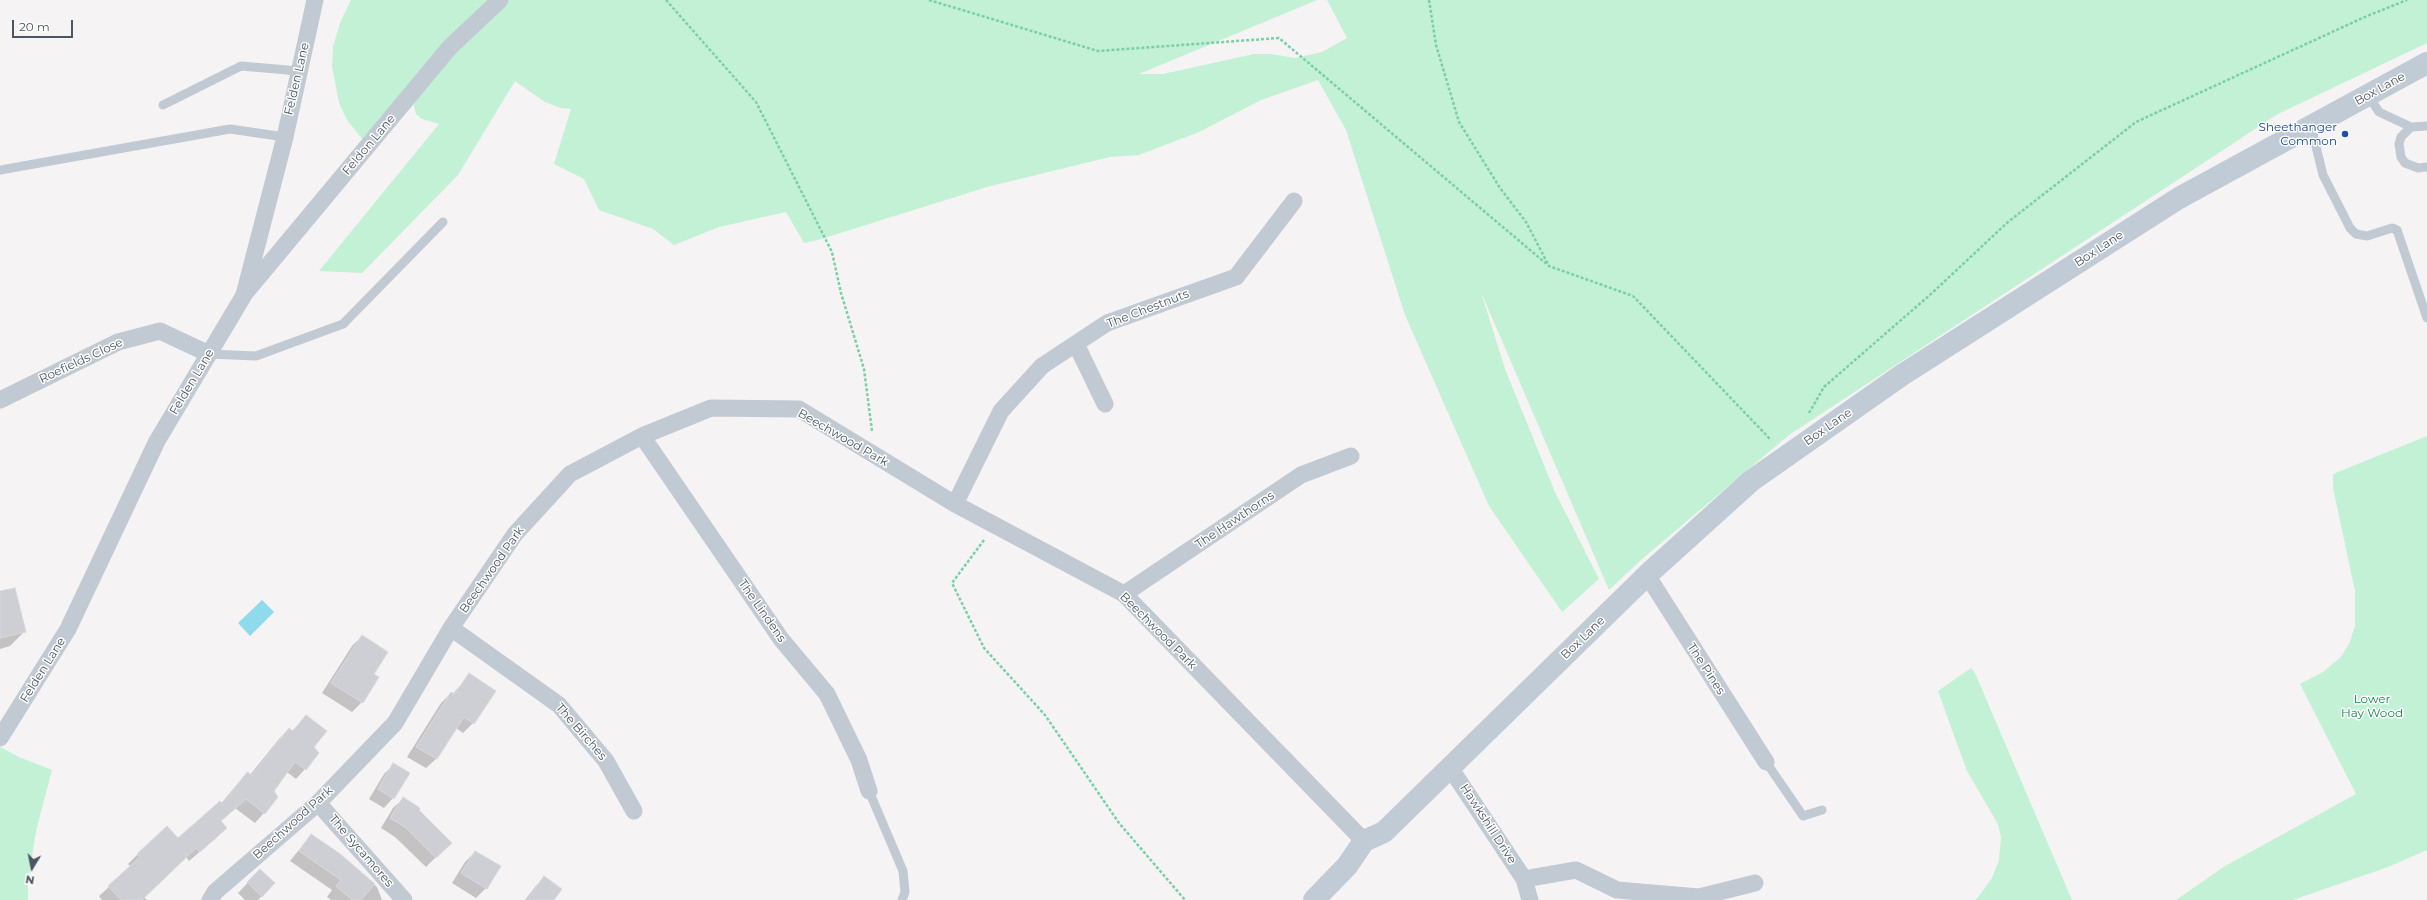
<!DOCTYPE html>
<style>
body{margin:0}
#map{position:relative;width:2427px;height:900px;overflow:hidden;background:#f5f3f3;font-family:Montserrat,sans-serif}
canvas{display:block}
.north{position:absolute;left:12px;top:848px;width:40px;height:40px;-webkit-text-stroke:3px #fff;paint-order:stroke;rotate:190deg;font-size:11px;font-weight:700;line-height:16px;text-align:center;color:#4a5661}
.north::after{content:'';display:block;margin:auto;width:14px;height:18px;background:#4a5661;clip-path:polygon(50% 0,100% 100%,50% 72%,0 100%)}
.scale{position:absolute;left:12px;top:20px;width:61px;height:18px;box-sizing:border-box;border:2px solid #4a5661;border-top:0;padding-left:5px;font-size:12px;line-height:14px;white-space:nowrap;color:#4a5661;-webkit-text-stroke:3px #fff;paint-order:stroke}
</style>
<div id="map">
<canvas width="2427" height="900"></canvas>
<div class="north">N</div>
<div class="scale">20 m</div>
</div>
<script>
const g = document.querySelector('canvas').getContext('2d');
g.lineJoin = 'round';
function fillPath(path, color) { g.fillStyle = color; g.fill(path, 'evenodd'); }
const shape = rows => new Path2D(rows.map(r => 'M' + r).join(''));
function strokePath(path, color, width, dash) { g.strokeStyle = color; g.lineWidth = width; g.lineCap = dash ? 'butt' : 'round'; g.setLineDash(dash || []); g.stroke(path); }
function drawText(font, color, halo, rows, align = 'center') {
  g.font = font + ' Montserrat,sans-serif'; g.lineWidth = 3; g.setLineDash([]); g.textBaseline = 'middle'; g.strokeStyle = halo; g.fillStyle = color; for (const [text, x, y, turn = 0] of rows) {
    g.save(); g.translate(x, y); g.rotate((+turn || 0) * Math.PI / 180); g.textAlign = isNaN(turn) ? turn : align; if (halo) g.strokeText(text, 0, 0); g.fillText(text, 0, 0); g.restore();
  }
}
fillPath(shape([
 [351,0,489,0,363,140,347,120,339,103,332,66,333,47,340,23],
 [504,0,1317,0,1139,74,1163,74,1254,54,1271,54,1295,58,1322,52,1347,38,1327,0,2427,0,2427,43,2278,114,1789,435,1642,559,1609,590,1481,292,1505,369,1555,492,1599,579,1562,612,1489,506,1405,315,1346,130,1318,80,1261,100,1199,132,1139,155,1110,157,987,187,818,240,804,243,786,212,719,227,674,245,653,229,599,210,584,179,554,164,571,109,561,108,545,102,515,81,458,175,362,273,319,271,439,124,422,119,416,114,412,99],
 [2427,436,2427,850,2388,867,2293,900,2176,900,2225,866,2356,794,2300,684,2323,672,2341,657,2349,644,2355,626,2355,591,2333,488,2333,474],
 [1971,668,1975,673,2072,900,1976,900,1992,878,1999,860,2001,837,1998,824,1967,771,1938,691],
 [0,747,19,757,52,770,36,831,28,883,28,900,0,900]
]), '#c3f1d5');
fillPath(shape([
 [262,600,274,612,250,636,238,623]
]), '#90daee');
fillPath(shape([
 [0,592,25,631,10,646,0,649],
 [362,636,373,675,362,702,352,712,322,693,352,646],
 [469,675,473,723,463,733,456,728,436,759,426,768,407,757,441,703,451,693,453,694],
 [306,716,313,747,305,769,296,779,287,772,272,791,264,813,255,823,235,808,220,822,216,838,189,861,186,857,144,897,147,900,102,900,99,896,131,867,128,864,138,854,178,839,221,804,238,783,247,773,250,775,279,739,289,729,292,731],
 [394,764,393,798,384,808,369,799,384,774],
 [403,799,450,843,426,867,395,837,381,828,393,808],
 [311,835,338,854,377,887,382,900,331,900,327,897,332,890,290,861],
 [475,852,486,888,476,898,452,883,465,862],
 [260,870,274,883,258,900,245,900,238,893],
 [544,877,553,900,525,900,535,887]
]), '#0003');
const building = shape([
 [15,588,26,632,0,638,0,591,15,588],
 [362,635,388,652,374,674,379,677,363,703,331,683,362,635],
 [469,673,496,691,474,724,464,717,437,759,416,747,451,692,455,694,469,673],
 [306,715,327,731,314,747,319,753,306,770,295,762,274,791,278,797,265,814,246,799,221,821,227,828,200,852,196,848,142,900,121,900,108,886,140,857,137,854,167,826,178,838,220,801,223,804,247,772,252,775,289,728,293,731,306,715],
 [393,763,410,773,394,799,378,789,393,763],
 [403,797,420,808,419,810,452,843,436,858,405,827,390,818,403,797],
 [311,834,339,853,375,884,361,900,352,900,336,886,341,880,299,851,311,834],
 [475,851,501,866,487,889,461,873,475,851],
 [260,869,275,883,262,897,247,882,260,869],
 [544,876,562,889,554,900,527,900,544,876]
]);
fillPath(building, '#cdcfd5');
strokePath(building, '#d7d9de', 1);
strokePath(shape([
 [666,0,756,102,832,252,841,293,864,369,872,431],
 [929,0,1098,51,1279,38,1549,266,1633,296,1771,440],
 [1429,0,1436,45,1459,122,1500,188,1526,222,1548,264],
 [1809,413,1824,387,1931,294,2008,222,2136,122,2367,16,2407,0],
 [984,540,952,583,984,648,1045,715,1119,823,1185,900]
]), '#7ad0a6', 2.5, [3, 2]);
strokePath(shape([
 [2368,95,2379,112,2411,127],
 [163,105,241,66,299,71],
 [2311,126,2323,175,2350,228,2356,234,2367,236,2392,228,2397,230,2427,318],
 [2427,126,2411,127,2401,137,2399,144,2401,157,2405,163,2418,168,2427,167],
 [0,170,230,129,285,137],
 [209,354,256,356,343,324,443,222],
 [1766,762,1803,816,1822,810],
 [869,791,903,871,905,892,902,900]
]), '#c1cad2', 9);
strokePath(shape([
 [246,292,450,47,500,0],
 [1076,344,1105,404],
 [0,400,118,342,160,331,209,354],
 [642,436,781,639,827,694,859,760,869,791],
 [955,504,1001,411,1042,366,1107,323,1236,277,1294,201],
 [1647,575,1766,762],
 [1124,594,1301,475,1351,456],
 [451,628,559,705,606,761,634,811],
 [0,738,68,629,157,441,244,295,285,137,315,0],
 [1451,769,1524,879,1530,900],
 [318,803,404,900],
 [1524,879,1576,870,1617,890,1699,897,1755,883],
 [210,900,215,892,318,803,395,723,451,628,515,534,570,474,642,436,711,408,799,409,955,504,1124,594,1364,841]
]), '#c1cad2', 17);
strokePath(shape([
 [1314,900,1347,866,1364,841,1384,832,1647,575,1751,481,1902,375,2179,198,2427,63]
]), '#c1cbd6', 22);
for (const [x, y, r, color] of [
 [2345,134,4,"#1a4fb4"]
]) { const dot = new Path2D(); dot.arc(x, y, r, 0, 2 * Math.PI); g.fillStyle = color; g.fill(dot); strokePath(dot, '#fff', 1.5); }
drawText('12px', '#4a5661', '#fff', [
 ["Felden Lane",297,79,-77],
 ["Box Lane",2380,89,-29],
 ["Feldon Lane",369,145,-50],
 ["Box Lane",2099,249,-33],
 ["The Chestnuts",1148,309,-21],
 ["Roefields Close",81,361,-25],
 ["Felden Lane",192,382,-59],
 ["Box Lane",1828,427,-35],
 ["Beechwood Park",843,438,30],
 ["The Hawthorns",1235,520,-34],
 ["Beechwood Park",492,570,-55],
 ["The Lindens",762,611,55],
 ["Beechwood Park",1158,631,45],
 ["Box Lane",1583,638,-44],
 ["The Pines",1706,669,57],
 ["Felden Lane",43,670,-58],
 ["The Birches",581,732,49],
 ["Beechwood Park",293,823,-42],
 ["Hawkshill Drive",1488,824,57],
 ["The Sycamores",361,851,49]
]);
drawText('12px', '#164399', '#fff', [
 ["Sheethanger",2337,127],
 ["Common",2337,141]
], 'right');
drawText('12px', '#17864f', '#fff', [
 ["Lower",2372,699],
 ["Hay Wood",2372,713]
]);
</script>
